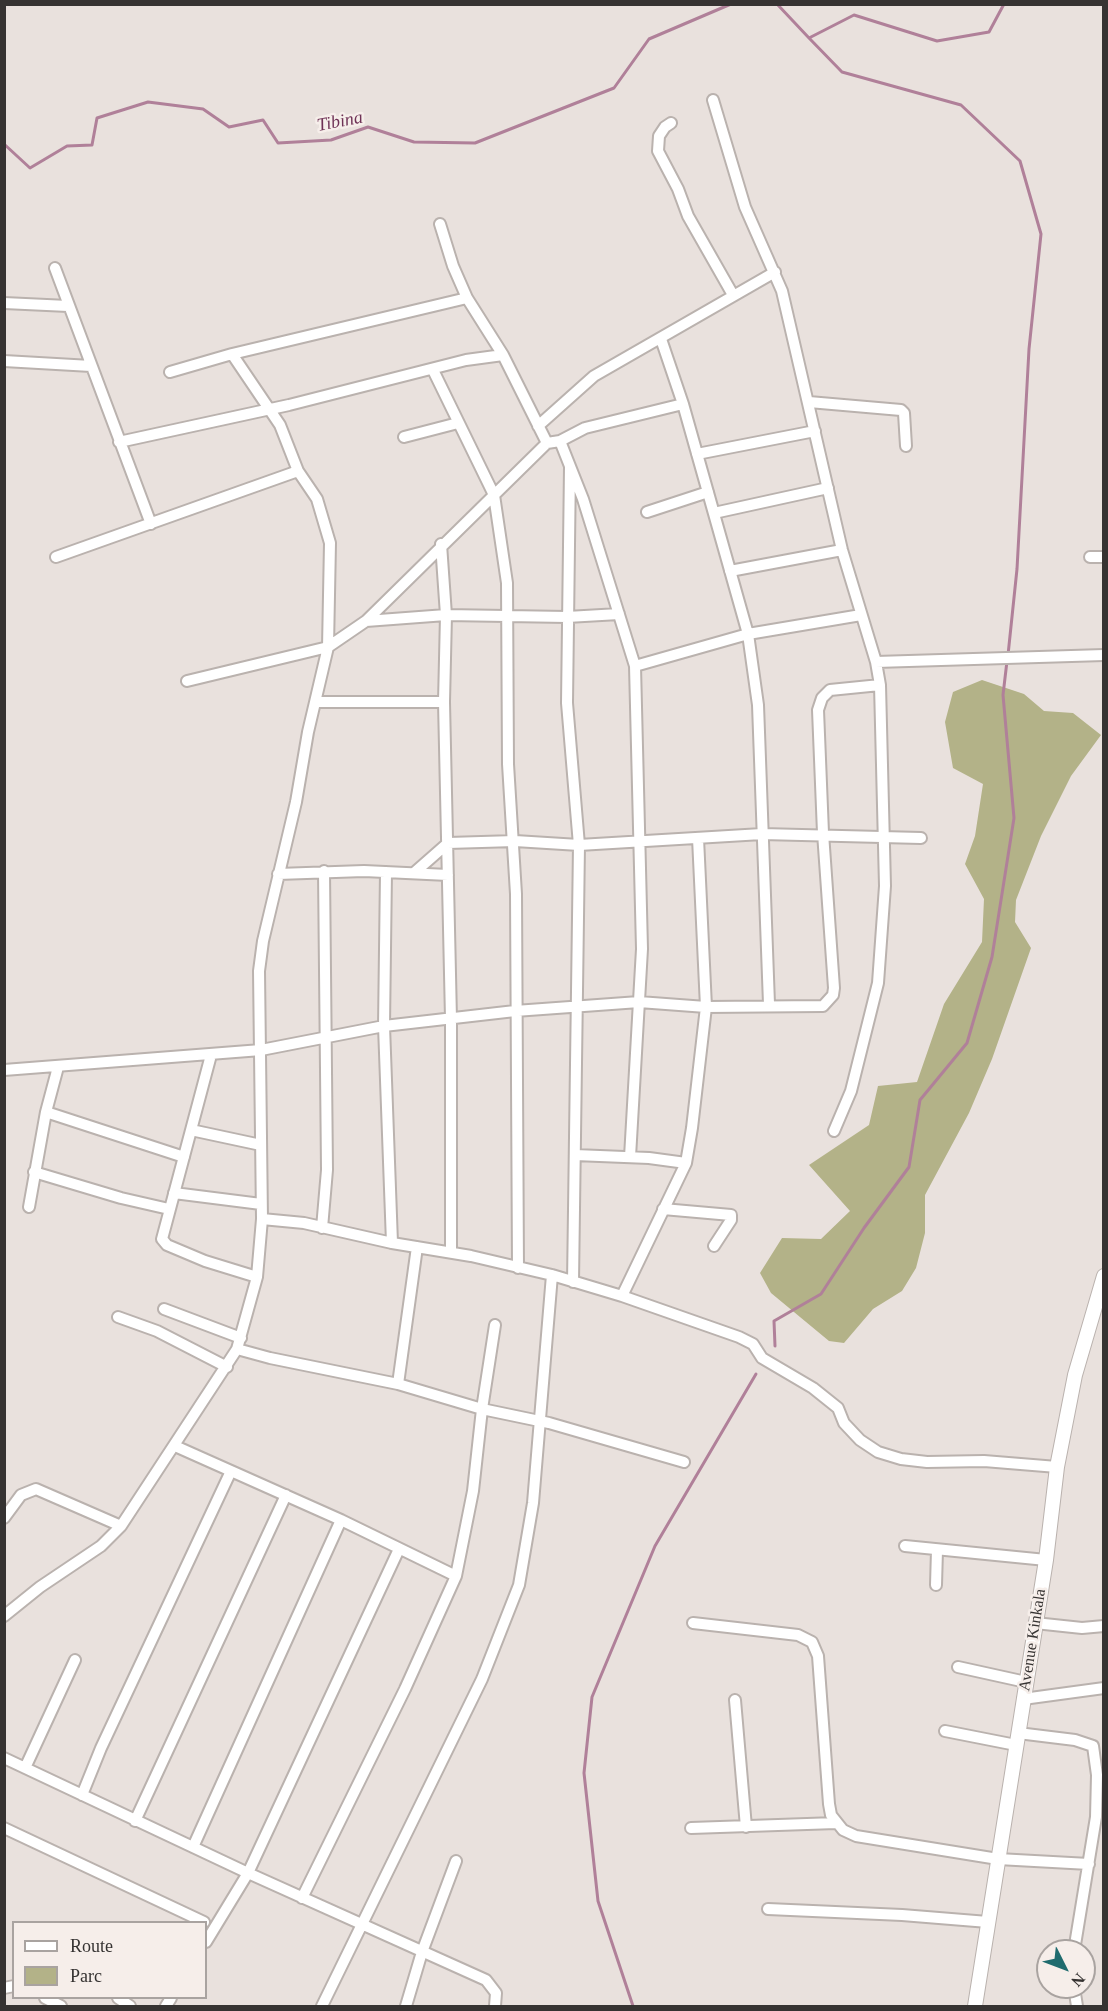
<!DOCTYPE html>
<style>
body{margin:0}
#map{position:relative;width:1108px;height:2011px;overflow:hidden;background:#e9e1dd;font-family:Georgia,serif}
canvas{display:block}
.frame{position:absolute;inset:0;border:6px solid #363332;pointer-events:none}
.legend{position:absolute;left:12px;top:1921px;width:195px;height:78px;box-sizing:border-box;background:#f6eeea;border:2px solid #a9a3a0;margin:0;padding:8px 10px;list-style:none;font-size:18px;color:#363332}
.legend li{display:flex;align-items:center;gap:12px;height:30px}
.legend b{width:30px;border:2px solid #a9a3a0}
.north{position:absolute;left:1036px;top:1939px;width:60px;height:60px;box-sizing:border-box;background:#f6eeea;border:2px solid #a9a3a0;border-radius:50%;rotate:132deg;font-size:16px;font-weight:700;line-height:24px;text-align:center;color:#363332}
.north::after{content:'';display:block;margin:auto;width:21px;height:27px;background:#1f6b6e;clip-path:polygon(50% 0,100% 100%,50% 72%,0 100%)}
</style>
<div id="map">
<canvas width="1108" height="2011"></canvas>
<div class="frame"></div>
<ul class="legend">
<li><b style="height:8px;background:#fff"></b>Route</li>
<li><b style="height:16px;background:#b3b288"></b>Parc</li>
</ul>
<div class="north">N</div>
</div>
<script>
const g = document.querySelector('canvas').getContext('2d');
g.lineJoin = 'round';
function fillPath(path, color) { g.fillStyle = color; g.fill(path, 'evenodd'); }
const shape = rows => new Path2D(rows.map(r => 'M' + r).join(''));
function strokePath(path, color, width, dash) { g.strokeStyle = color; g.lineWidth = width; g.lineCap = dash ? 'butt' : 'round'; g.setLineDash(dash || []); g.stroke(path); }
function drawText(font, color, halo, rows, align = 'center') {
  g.font = font + ' Georgia,serif'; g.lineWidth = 5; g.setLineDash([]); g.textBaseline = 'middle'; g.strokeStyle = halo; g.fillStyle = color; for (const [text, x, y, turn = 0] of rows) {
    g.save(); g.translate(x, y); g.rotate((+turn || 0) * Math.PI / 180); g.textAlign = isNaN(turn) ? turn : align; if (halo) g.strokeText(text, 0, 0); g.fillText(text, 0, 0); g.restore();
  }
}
fillPath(shape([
 [982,680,1024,694,1044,711,1073,713,1101,735,1071,776,1041,836,1016,900,1015,922,1031,948,992,1059,969,1113,925,1195,925,1233,916,1268,902,1291,873,1309,844,1343,829,1341,771,1293,760,1273,782,1238,821,1239,850,1211,809,1165,869,1125,878,1086,917,1082,944,1004,982,942,984,899,965,864,975,836,983,784,953,768,945,722,953,692]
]), '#b3b288');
strokePath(shape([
 [777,4,809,38,854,15,937,41,989,32,1004,4],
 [809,38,842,72,961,105,1020,161,1041,234,1029,349,1017,569,1008,655],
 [4,144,30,168,67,146,92,145,97,118,148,102,203,109,229,127,263,120,278,143,331,140,368,127,414,142,475,143,614,88,649,39,731,4],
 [775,1346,774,1321,821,1294,864,1228,909,1167,920,1100,967,1043,992,957,1014,818,1003,695,1007,661],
 [633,2006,598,1901,584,1773,592,1697,655,1546,756,1374]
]), '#b08099', 3);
const minor = shape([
 [713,100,745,207,782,291,842,550,876,662,880,685,885,886,878,983,851,1091,834,1131],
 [671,123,665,127,659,136,658,151,678,189,688,216,733,295],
 [440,224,453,266,467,298,503,355,547,443],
 [55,268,151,524],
 [4,303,68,306],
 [661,339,683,404,748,634,758,705,769,1004],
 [4,361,91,366],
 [433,370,494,495,507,583,508,764,516,894,518,1268],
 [170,372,232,354,467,298],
 [809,402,901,410,904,413,906,446],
 [538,426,594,376,775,272],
 [404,437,458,423],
 [560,441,583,499,635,666,642,949,630,1157],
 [119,442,289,405,466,360,503,355],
 [697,454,815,431],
 [570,467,567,703,579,845,573,1282],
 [647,512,708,492],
 [714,513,828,488],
 [441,544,446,615,444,702,451,1019,451,1252],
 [56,557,298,471],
 [1090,557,1104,557],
 [730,571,842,550],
 [366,621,446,615,567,617,619,614],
 [876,662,1104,655],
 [635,666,748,634,861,615],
 [187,681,328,647,366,621,547,443,560,441,585,428,683,404],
 [315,702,444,702],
 [386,872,384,1026,392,1243],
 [415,872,448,843,515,841,579,845,762,834,921,838],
 [278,874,364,871,448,875],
 [211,1055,162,1239,167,1245,205,1261,257,1277],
 [4,1070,261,1050,384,1026,515,1011,639,1002,706,1007,823,1006,833,995,834,988,823,833,818,710,822,698,830,690,880,685],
 [46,1112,184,1157],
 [191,1130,261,1145],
 [575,1155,649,1158,686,1163],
 [34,1172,121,1198,169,1209],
 [174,1193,261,1204],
 [29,1207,46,1112,58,1067],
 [663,1209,731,1215,731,1220,714,1246],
 [262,1219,304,1223,392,1243,471,1256,552,1275,622,1296,739,1337,753,1344,762,1358,813,1388,838,1408,844,1423,860,1440,878,1452,901,1459,927,1462,984,1461,1057,1467],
 [322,1228,327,1170,324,871],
 [622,1296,686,1163,692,1128,706,1007,698,838],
 [164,1309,241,1338],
 [118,1317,157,1331,227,1367],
 [237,1349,270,1358,398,1384,482,1409,549,1423,684,1462],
 [398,1384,417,1247],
 [175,1446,341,1520,456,1576],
 [4,1518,21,1495,36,1489,121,1526],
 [905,1546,1046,1560],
 [936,1585,937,1550],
 [4,1616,40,1587,101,1546,121,1526,237,1349,257,1277,262,1219,259,971,263,941,296,802,308,732,328,647,330,543,317,499,298,471,280,425,232,354],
 [693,1623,798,1635,812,1642,818,1656,829,1804,831,1815,843,1830,856,1836,998,1859,1089,1864],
 [1035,1623,1082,1628,1104,1626],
 [958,1667,1026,1682],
 [1023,1699,1104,1688],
 [735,1700,746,1827],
 [945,1731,1016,1745],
 [1018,1733,1075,1740,1093,1746,1097,1775,1096,1817,1074,1951],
 [4,1758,248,1873,486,1980,496,1993,495,2006],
 [25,1768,75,1660],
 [82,1795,101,1748,231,1471],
 [135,1821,286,1495],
 [4,1828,204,1922],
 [691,1828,836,1823],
 [193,1847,341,1520],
 [302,1898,405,1689,456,1576,473,1491,482,1409,495,1325],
 [768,1909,902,1915,988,1922],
 [206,1942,248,1873,399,1549],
 [1074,1987,1077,2006],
 [4,1988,14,1986],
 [45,1998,61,2006],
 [118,1998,130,2006],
 [166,2006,171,1998],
 [322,2006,482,1679,519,1585,533,1503,552,1275],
 [406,2006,422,1952,456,1861]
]);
const major = shape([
 [975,2006,1046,1560,1057,1467,1075,1375,1104,1276]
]);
strokePath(minor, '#bab2ae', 14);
strokePath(major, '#bab2ae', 16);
strokePath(minor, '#fff', 10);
strokePath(major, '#fff', 14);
drawText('16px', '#363332', '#f6eeea', [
 ["Avenue Kinkala",1033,1640,-81]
]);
drawText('italic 18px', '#6e3155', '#f6eeea', [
 ["Tibina",340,122,-11]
]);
</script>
